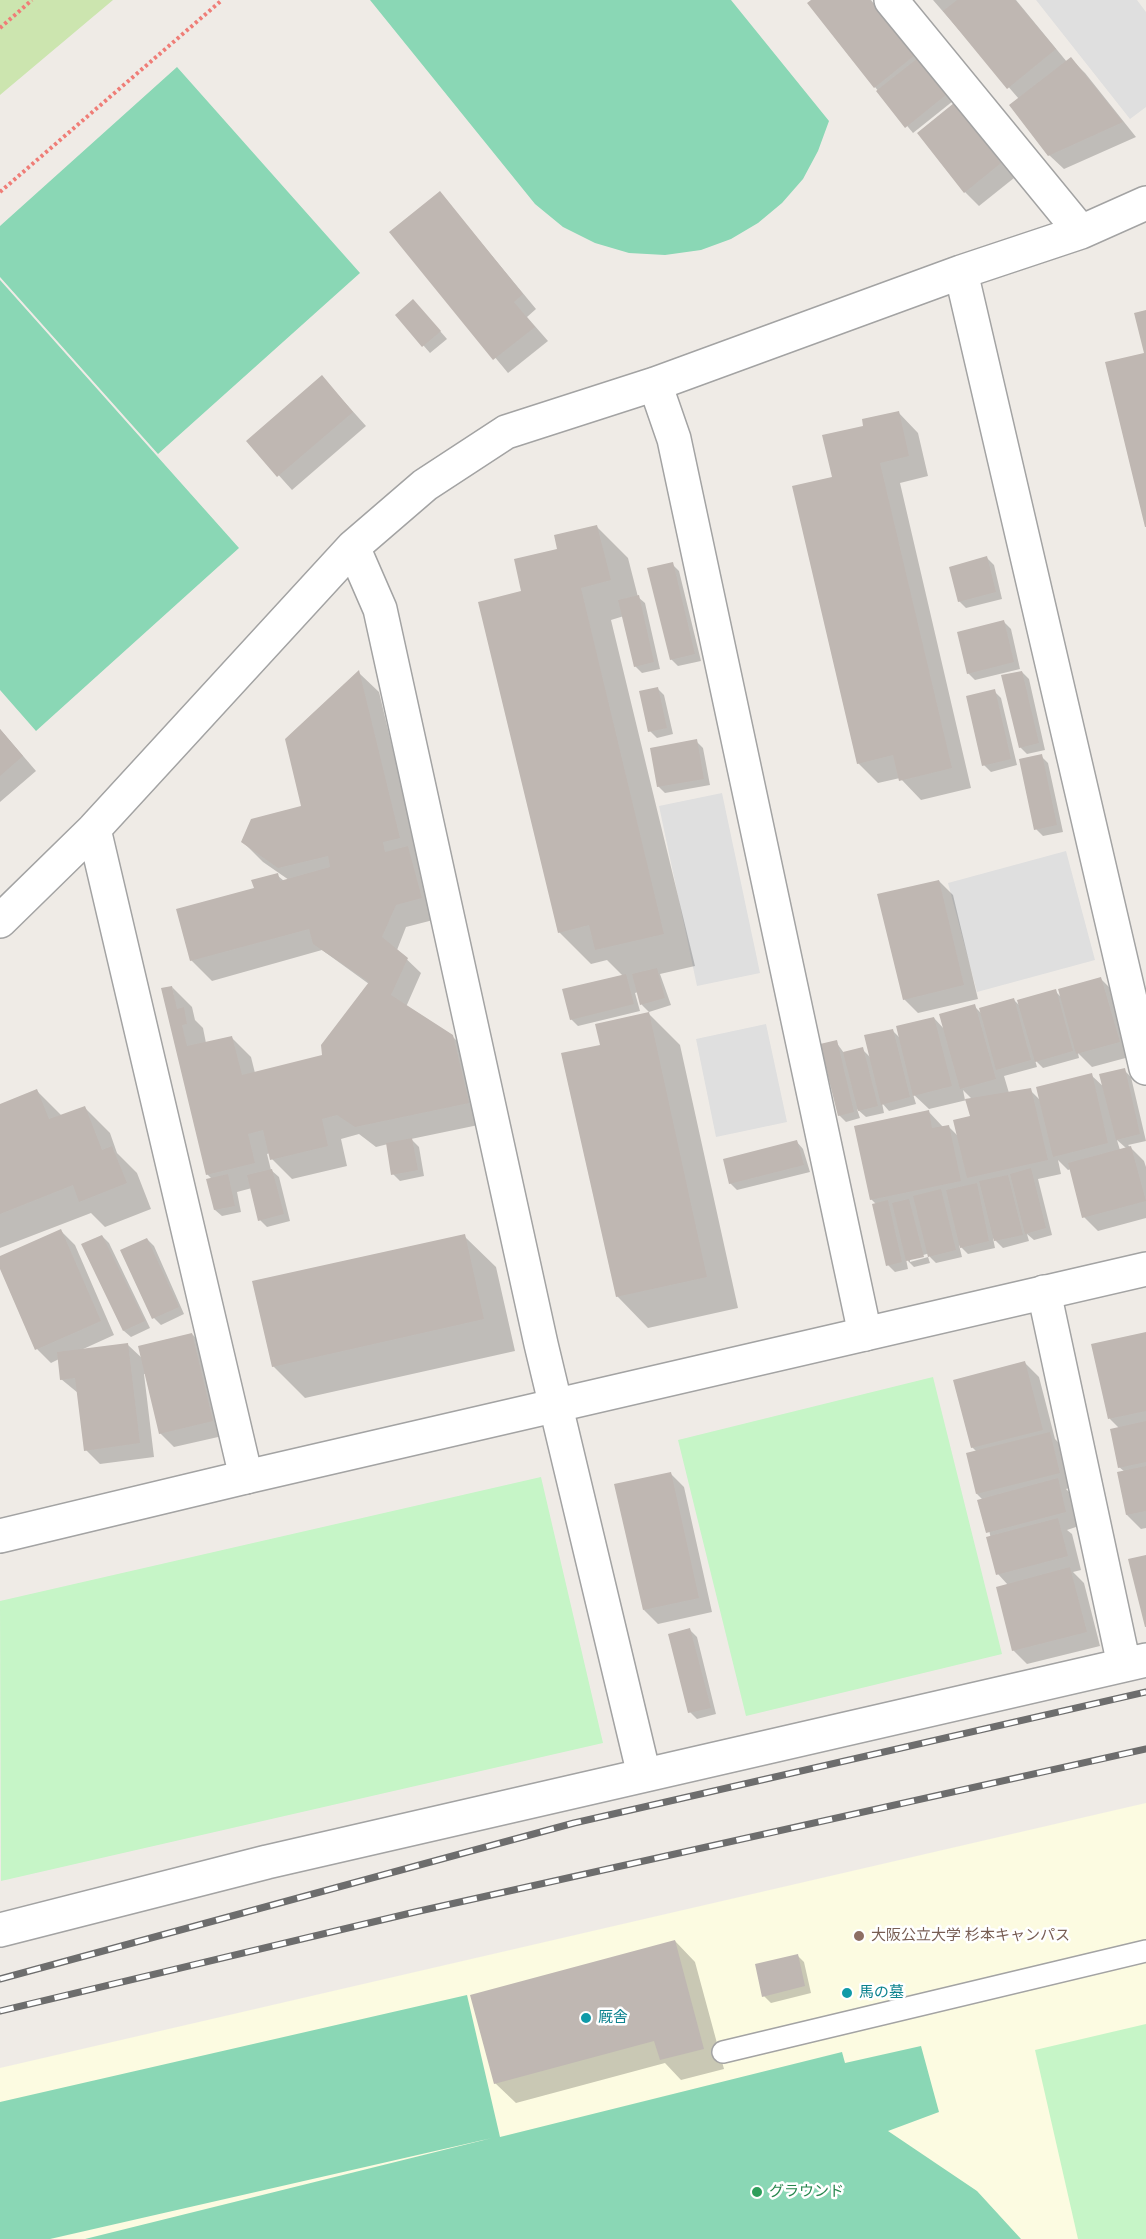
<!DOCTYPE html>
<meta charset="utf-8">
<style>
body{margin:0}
canvas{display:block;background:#efebe6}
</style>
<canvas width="1146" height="2239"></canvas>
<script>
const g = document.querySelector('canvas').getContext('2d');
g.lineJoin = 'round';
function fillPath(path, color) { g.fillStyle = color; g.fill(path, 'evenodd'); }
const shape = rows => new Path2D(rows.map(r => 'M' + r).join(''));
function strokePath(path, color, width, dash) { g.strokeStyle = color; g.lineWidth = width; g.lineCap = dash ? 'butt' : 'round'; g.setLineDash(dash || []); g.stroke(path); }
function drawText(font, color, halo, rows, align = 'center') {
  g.font = font + ' "Noto Sans","Noto Sans JP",sans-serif'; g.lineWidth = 5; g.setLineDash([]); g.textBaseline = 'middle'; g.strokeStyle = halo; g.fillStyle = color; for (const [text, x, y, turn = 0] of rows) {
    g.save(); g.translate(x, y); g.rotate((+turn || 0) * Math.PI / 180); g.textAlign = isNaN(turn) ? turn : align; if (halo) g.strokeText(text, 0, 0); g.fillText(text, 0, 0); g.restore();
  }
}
fillPath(shape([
 [1146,1803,1146,2239,0,2239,0,2068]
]), '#fcfbe1');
fillPath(shape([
 [0,0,113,0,0,95]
]), '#cce5af');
fillPath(shape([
 [933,1377,1002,1654,746,1716,678,1440],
 [541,1477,603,1743,1,1881,0,1601],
 [1146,2024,1146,2239,1078,2239,1035,2050]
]), '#c6f5c7');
fillPath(shape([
 [370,0,731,0,829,121,818,151,803,179,782,203,758,223,731,239,701,250,665,255,629,253,595,243,563,227,535,204],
 [177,67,360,273,158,454,0,277,0,226],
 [0,280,239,548,36,731,0,690],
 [467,1995,500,2137,842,2052,845,2063,921,2046,939,2112,888,2131,977,2191,1021,2239,85,2239,492,2138,50,2239,0,2239,0,2102]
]), '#8ad7b5');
fillPath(shape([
 [1036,0,1137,0,1146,12,1146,107,1130,119],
 [722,793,760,973,697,986,659,806],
 [1066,851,1095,960,977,992,948,883],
 [766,1024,787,1122,716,1137,696,1039]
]), '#dfdfdf');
fillPath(shape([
 [813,0,871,0,953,101,913,133,875,87],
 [933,0,1016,0,1067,62,1071,59,1085,73,1136,137,1064,169,1049,155,1019,99],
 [954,105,1014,178,979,206,965,192],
 [440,193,536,309,527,317,548,341,508,373,391,232],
 [420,308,447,339,430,353,397,315],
 [322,377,366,426,292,490,248,441],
 [898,412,918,433,928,476,900,483,971,788,921,800,900,778,878,783,858,763,865,427],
 [596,526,628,558,638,597,645,603,660,669,642,673,635,666,624,616,611,620,695,966,660,974,671,1005,649,1012,642,1005,638,992,635,993,640,1011,578,1026,571,1019,623,976,607,960,591,964,559,932,523,593,558,550],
 [987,558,994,565,1002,599,966,608,959,601],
 [672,564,679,571,701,661,678,666,671,659],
 [1004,622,1011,629,1020,669,975,680,968,673],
 [1022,672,1029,679,1045,750,1027,754,1020,747],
 [359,673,379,692,419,859,441,918,406,927,397,950,421,973,406,1007,452,1036,473,1057,488,1123,411,1139,419,1147,424,1176,400,1181,393,1174,388,1144,376,1147,359,1134,341,1139,347,1166,292,1179,272,1159,270,1153,267,1154,271,1170,279,1177,290,1221,267,1227,260,1220,252,1188,237,1192,241,1212,222,1216,215,1210,212,1179,207,1174,172,987,192,1007,195,1020,203,1028,206,1043,231,1037,251,1057,255,1073,324,1056,369,984,322,950,212,981,191,960,255,889,277,875,284,881,289,880,263,862,243,842,302,807],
 [657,688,664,695,673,734,657,738,650,731],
 [994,691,1001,698,1017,765,991,772,984,765],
 [0,729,36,771,0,802],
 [696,741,703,748,710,785,665,793,658,786],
 [1041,756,1048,763,1063,832,1043,836,1036,829],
 [939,881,953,895,978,999,918,1013,904,999],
 [1101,979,1115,993,1133,1056,1092,1067,1078,1053,1079,1058,1043,1068,1035,1060,1037,1067,1004,1076,1009,1093,1030,1090,1041,1101,1091,1075,1105,1088,1124,1070,1131,1077,1146,1141,1128,1145,1144,1161,1146,1167,1146,1218,1098,1231,1084,1217,1071,1169,1068,1170,1058,1160,1061,1174,1038,1179,1052,1235,1034,1240,1027,1234,1029,1241,1003,1248,993,1238,995,1248,968,1254,959,1245,962,1257,936,1263,930,1257,930,1253,910,1259,910,1262,928,1257,930,1263,914,1267,906,1259,908,1269,895,1272,888,1265,876,1204,871,1199,928,1111,943,1127,948,1126,959,1137,972,1117,967,1100,929,1109,913,1094,916,1104,889,1111,882,1103,884,1113,866,1117,857,1109,860,1118,846,1122,839,1115,836,1042,844,1053,862,1049,871,1058,892,1030,901,1039,934,1018,945,1030,974,1006,982,1014,1014,1000,1021,1007,1055,991,1062,998],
 [963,1090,972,1099,965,1100],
 [1117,1140,1126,1148,1120,1150],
 [649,1014,680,1045,738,1308,648,1328,617,1296,601,1046],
 [37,1091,62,1116,84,1107,110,1133,117,1153,137,1173,151,1209,105,1227,91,1213,0,1248,0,1105],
 [797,1142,803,1149,810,1172,737,1190,730,1183],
 [61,1231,75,1245,114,1335,81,1350,128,1345,143,1359,192,1334,206,1348,227,1435,174,1447,160,1433,146,1374,144,1374,154,1457,100,1464,86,1450,78,1393,61,1379,59,1359,51,1363,37,1349,0,1265,0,1258],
 [102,1236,109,1243,150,1328,131,1337,124,1331,83,1245],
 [464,1236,496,1267,515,1351,305,1398,273,1366],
 [147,1239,154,1246,184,1314,161,1325,154,1318],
 [1146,1333,1146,1528,1141,1529,1127,1515,1125,1472,1119,1467,1119,1428,1110,1419,1093,1345],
 [1025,1363,1039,1377,1055,1439,1064,1448,1073,1487,1066,1489,1071,1494,1079,1526,1067,1530,1072,1534,1081,1570,1073,1572,1084,1583,1100,1646,1027,1664,1013,1650,1008,1585,998,1574,983,1500,977,1494,977,1452,972,1447],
 [670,1473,684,1487,712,1612,658,1624,644,1610],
 [690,1630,697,1637,716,1714,697,1719,690,1712],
 [675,1941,695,1962,724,2069,681,2080,665,2063,516,2103,495,2083],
 [797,1955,804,1962,811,1993,771,2003,764,1996]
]), '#0003');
fillPath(shape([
 [811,0,870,0,915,55,874,88,807,3],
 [957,0,1015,0,1056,49,1007,89,943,11],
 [1071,57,1123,122,1048,156,1009,105],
 [918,58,947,94,905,128,876,91],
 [954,103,1001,163,964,193,917,133],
 [440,191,523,294,514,302,535,327,493,360,389,232],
 [413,299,441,331,422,347,395,315],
 [1146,310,1146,527,1145,527,1105,362,1144,353,1134,313],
 [322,375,353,412,277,477,246,441],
 [899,411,909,456,880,463,952,768,899,781,893,755,857,764,792,486,832,477,822,435,863,426,862,419],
 [597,525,611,580,581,588,664,934,595,950,589,925,558,933,478,602,521,591,514,559,557,549,554,535],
 [987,556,996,592,958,602,949,567],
 [673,562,695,654,670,660,647,568],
 [639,595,654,662,634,667,618,600],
 [1004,620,1014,662,967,674,957,632],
 [359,670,400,838,383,842,385,852,408,846,422,898,396,905,382,937,408,958,391,995,453,1035,469,1103,355,1127,337,1115,322,1119,328,1146,270,1160,263,1130,248,1134,255,1163,206,1175,161,988,172,986,177,1009,184,1007,187,1024,182,1025,187,1046,232,1036,242,1075,322,1055,321,1045,369,982,313,944,309,929,190,961,176,909,254,888,251,880,278,873,280,881,330,867,328,856,278,868,241,842,251,819,301,806,285,739],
 [1022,671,1039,743,1019,748,1001,675],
 [658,687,667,728,648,732,639,691],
 [995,689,1011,759,982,766,966,696],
 [0,729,23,756,0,776],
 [697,739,704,779,657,787,650,748],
 [1042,754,1057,825,1034,830,1019,759],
 [939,880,964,985,903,1000,877,894],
 [657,968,665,998,640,1005,632,974],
 [626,974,634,1004,570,1020,562,989],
 [1101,977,1120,1042,1076,1054,1058,989],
 [1056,989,1073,1051,1035,1062,1017,1000],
 [1014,998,1031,1060,996,1070,979,1008],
 [975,1004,996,1079,960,1089,939,1014],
 [649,1012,707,1277,616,1297,561,1053,600,1045,595,1024],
 [934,1017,952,1086,913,1096,896,1026],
 [893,1029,910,1097,881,1105,864,1035],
 [837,1040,854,1112,838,1116,820,1044],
 [863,1047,878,1106,858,1111,843,1052],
 [1125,1068,1140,1134,1116,1140,1099,1074],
 [1092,1073,1108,1143,1053,1157,1036,1087],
 [1031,1088,1048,1160,967,1178,953,1120,970,1116,965,1099],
 [37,1089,49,1119,85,1106,102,1150,112,1146,127,1183,79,1202,73,1185,0,1214,0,1104],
 [929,1110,932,1128,949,1125,961,1181,870,1200,854,1126],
 [412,1138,418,1170,391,1175,386,1143],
 [797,1140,804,1165,729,1184,723,1159],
 [1131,1146,1146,1201,1082,1218,1068,1163],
 [1031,1168,1046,1228,1025,1234,1010,1174],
 [272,1169,284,1214,258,1221,247,1175],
 [228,1174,235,1206,214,1210,206,1179],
 [1008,1175,1023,1235,994,1241,979,1181],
 [977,1183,989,1241,960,1248,946,1190],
 [941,1189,956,1250,928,1257,913,1196],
 [909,1199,924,1257,906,1261,892,1203],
 [888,1200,902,1262,886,1266,872,1204],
 [61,1229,101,1321,35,1350,0,1269,0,1256],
 [465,1234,484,1319,272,1367,252,1281],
 [102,1235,145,1321,123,1331,81,1244],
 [147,1238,179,1307,152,1319,120,1250],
 [1146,1332,1146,1411,1108,1419,1091,1344],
 [192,1333,213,1421,159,1434,138,1346],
 [128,1343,140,1443,84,1451,75,1378,60,1380,57,1352],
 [1025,1361,1043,1430,971,1448,953,1380],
 [1146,1421,1146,1462,1118,1468,1110,1429],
 [1050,1432,1060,1473,976,1494,966,1453],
 [1146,1466,1146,1511,1126,1515,1117,1472],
 [671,1472,699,1598,643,1610,614,1484],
 [1058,1478,1066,1512,986,1533,977,1500],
 [1058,1518,1068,1556,996,1575,986,1537],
 [1146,1555,1146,1627,1145,1627,1128,1559],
 [1070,1567,1087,1632,1012,1651,996,1587],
 [690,1628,711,1708,688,1713,668,1634],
 [675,1940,704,2049,660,2060,654,2041,494,2084,470,1995],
 [798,1954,805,1986,762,1997,755,1964]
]), '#bfb7b2');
const service = shape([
 [723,2052,1146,1951]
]);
const minor = shape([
 [891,0,1081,232],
 [961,272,1146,1068],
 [655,384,674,439,865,1334],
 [353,547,380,609,541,1344,644,1775],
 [0,921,94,829,353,547,425,485,506,432,655,384,961,272,1081,232,1146,203],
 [1044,1292,1124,1665],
 [0,1536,246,1477,94,829],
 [0,1930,267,1862,1146,1660]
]);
const tertiary = shape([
 [246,1477,1146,1269]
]);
strokePath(service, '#a3a3a3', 24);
strokePath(minor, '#a3a3a3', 36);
strokePath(tertiary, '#a3a3a3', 36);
strokePath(shape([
 [0,28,32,0],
 [0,192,222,0]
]), '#ef7d77', 4, [3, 3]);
strokePath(service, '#fff', 21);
strokePath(minor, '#fff', 33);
strokePath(tertiary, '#fff', 33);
const rail = shape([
 [0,1979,574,1823,1146,1692],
 [0,2011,415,1912,1146,1749]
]);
strokePath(rail, '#6d6d6d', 7);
strokePath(rail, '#fff', 4.5, [14]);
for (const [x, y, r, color] of [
 [859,1936,6,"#8d6e63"],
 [847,1993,6,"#0f9aa8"],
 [586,2018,6,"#0f9aa8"],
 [757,2192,6,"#2e9e5b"]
]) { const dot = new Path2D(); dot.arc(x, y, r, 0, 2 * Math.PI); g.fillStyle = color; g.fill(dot); strokePath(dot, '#fff', 2); }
drawText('15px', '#785e54', '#fff', [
 ["大阪公立大学 杉本キャンパス",871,1936]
], 'left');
drawText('15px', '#0d838f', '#fff', [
 ["馬の墓",859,1993],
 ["厩舎",598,2018]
], 'left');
drawText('15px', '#27864d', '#fff', [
 ["グラウンド",769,2192]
], 'left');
</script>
